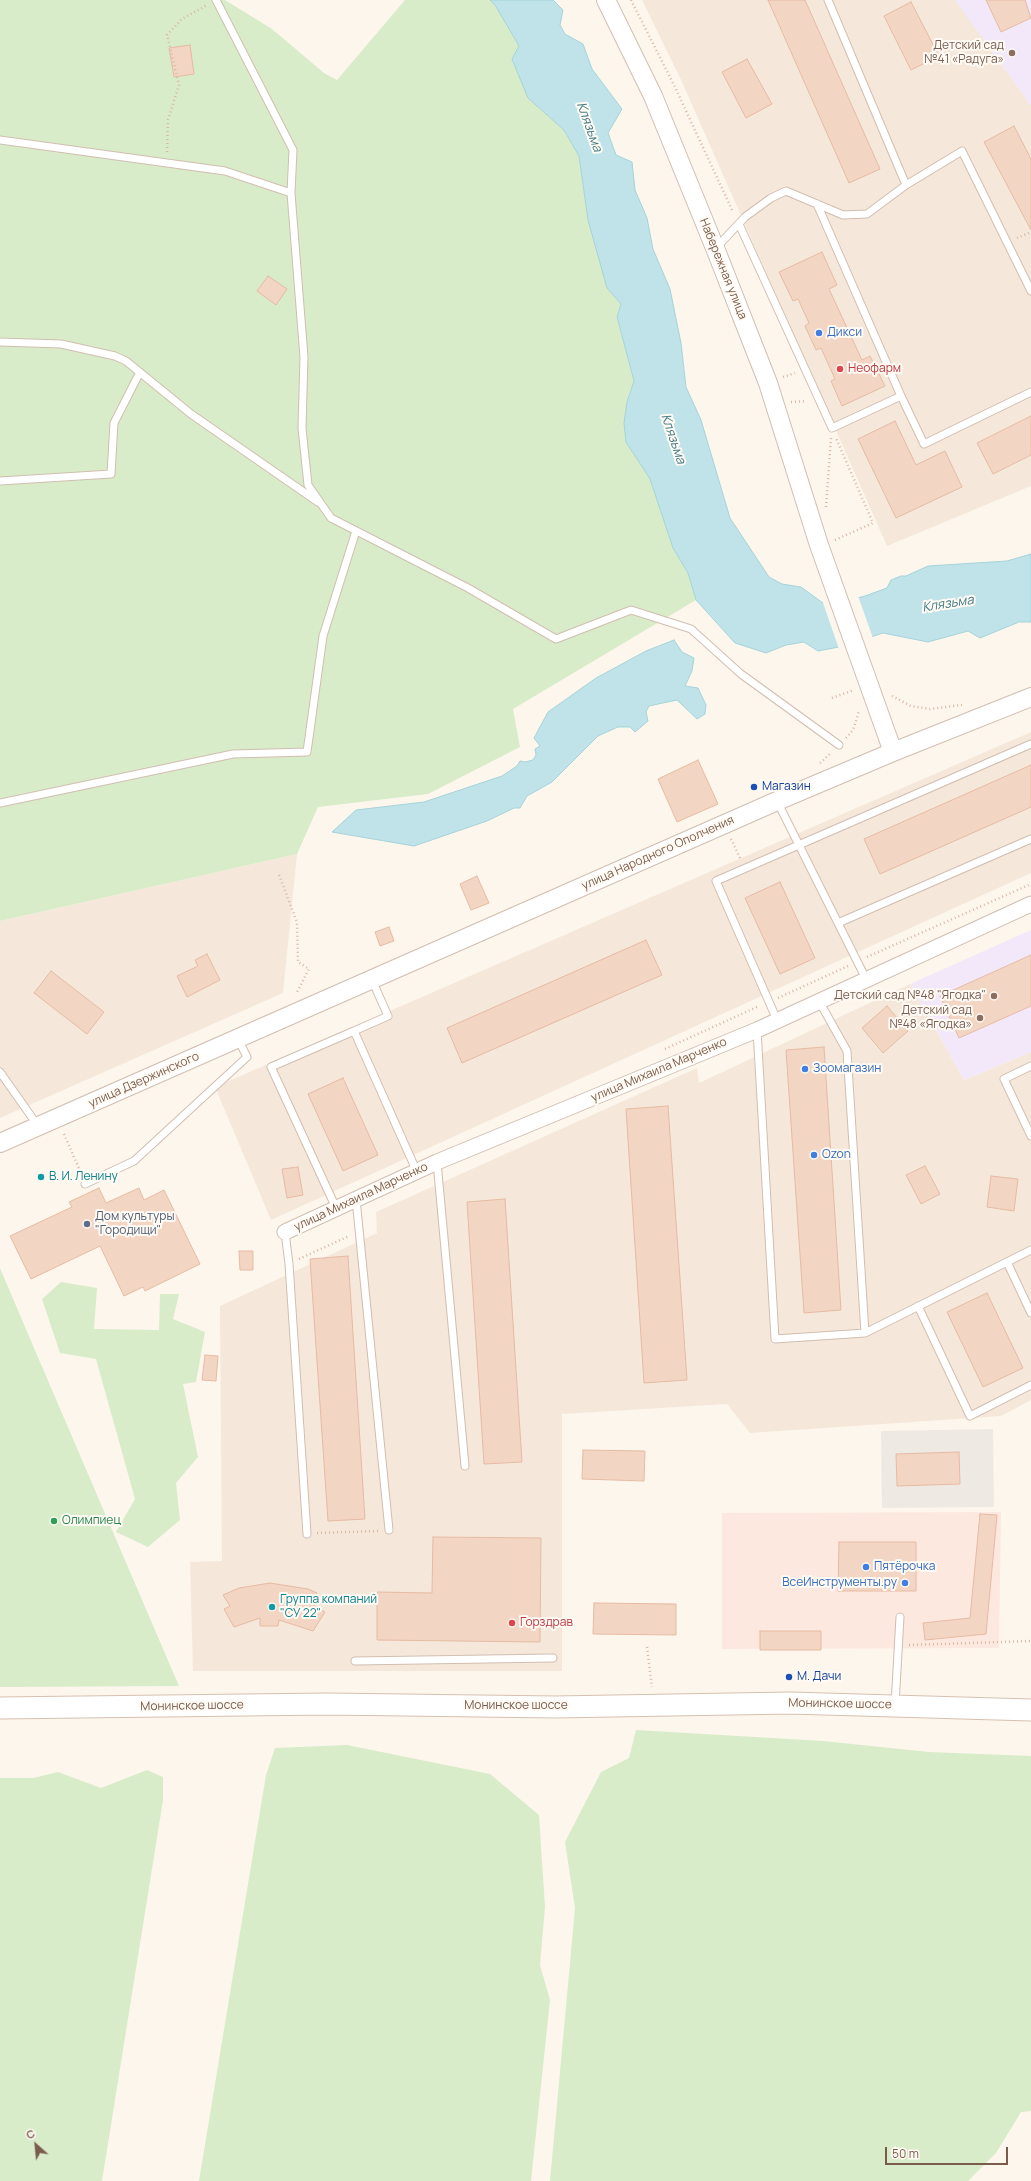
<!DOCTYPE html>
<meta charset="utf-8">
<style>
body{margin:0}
#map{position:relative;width:1031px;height:2181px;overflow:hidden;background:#fdf6ec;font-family:Manrope,sans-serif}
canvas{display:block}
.north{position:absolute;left:16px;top:2125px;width:40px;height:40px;-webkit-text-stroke:3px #fffaf3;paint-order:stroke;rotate:333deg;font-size:11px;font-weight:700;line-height:16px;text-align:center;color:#7a5c4d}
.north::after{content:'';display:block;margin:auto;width:14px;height:18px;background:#7a5c4d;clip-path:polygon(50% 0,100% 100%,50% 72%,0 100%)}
.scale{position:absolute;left:885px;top:2147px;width:123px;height:18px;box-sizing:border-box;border:2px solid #7a5c4d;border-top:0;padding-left:5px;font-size:12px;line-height:14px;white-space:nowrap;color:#7a5c4d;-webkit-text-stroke:3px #fffaf3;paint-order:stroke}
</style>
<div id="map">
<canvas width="1031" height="2181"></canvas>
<div class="north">С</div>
<div class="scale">50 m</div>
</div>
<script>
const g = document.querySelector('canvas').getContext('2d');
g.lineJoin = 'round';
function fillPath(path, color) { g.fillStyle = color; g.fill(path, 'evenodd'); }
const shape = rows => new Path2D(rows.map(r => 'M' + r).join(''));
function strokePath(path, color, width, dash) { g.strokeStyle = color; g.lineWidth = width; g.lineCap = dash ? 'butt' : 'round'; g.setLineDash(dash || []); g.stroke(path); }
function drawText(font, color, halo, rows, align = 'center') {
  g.font = font + ' Manrope,sans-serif'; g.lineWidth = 4; g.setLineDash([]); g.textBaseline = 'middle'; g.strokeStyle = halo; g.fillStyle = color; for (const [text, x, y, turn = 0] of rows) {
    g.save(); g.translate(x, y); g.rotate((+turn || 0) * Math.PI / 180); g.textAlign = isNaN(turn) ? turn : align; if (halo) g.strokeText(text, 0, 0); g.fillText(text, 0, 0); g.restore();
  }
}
fillPath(shape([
 [642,0,1031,0,1031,486,887,546,682,82],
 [1031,732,1031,873,271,1220,215,1087],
 [297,854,283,993,0,1118,0,921],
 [910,984,964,1080,1031,1052,1031,1400,1001,1416,750,1433,727,1404,562,1414,562,1671,193,1671,190,1562,222,1561,220,1306,377,1233,376,1212,697,1068,699,1083]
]), '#f5e8da');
fillPath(shape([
 [1001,1512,999,1648,722,1649,722,1513]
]), '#fde8e0');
fillPath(shape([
 [993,1429,994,1507,882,1508,881,1431]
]), '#efe9e4');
fillPath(shape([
 [955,0,1031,0,1031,106],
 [1031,930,1031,1052,964,1080,910,984]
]), '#f3e8fa');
fillPath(shape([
 [0,0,225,0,272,29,324,73,337,80,405,0,490,0,495,5,519,46,528,98,564,130,579,156,607,288,621,304,617,317,634,382,627,402,626,442,650,479,673,548,688,573,696,600,513,709,520,747,428,794,318,807,297,854,0,921],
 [0,1268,37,1355,179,1686,0,1687],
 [61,1282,97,1288,94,1329,159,1330,160,1294,179,1294,173,1319,205,1332,196,1382,183,1384,198,1457,176,1483,180,1520,148,1547,116,1532,135,1499,96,1359,60,1353,42,1299],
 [636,1730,823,1741,929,1752,1031,1756,1031,2111,1021,2112,996,2153,968,2181,550,2181,575,1908,565,1842,601,1772,629,1758],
 [347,1745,490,1774,539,1815,545,1907,540,1965,550,2000,531,2181,199,2181,266,1775,275,1748],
 [147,1770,163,1777,163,1800,102,2181,0,2181,0,1778,33,1778,58,1772,101,1788]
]), '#d8ecc9');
const water = shape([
 [490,0,553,0,563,10,560,25,565,34,583,44,592,69,622,109,608,133,616,155,632,162,635,190,647,218,653,249,670,289,681,343,686,387,701,420,730,518,769,577,782,584,801,587,823,603,835,604,865,596,887,588,891,580,901,576,906,576,928,566,1007,561,1031,554,1031,622,1019,622,980,638,968,631,928,642,883,633,844,646,818,651,804,642,786,645,766,653,735,643,696,600,688,573,673,548,650,479,626,442,624,423,627,402,634,381,617,317,621,304,607,288,588,220,579,156,564,130,528,98,512,59,519,46,495,5,490,0],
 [674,640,682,652,694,658,692,671,685,686,698,688,706,705,705,714,697,719,677,700,649,706,646,712,648,721,635,732,630,727,618,727,598,736,552,782,527,796,520,808,514,808,487,821,414,846,332,832,356,810,424,802,502,776,517,766,520,761,525,762,533,760,536,755,535,749,540,746,534,738,548,712,596,678,646,651,674,640]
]);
fillPath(water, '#bfe3e8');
strokePath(water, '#a5d3da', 1);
fillPath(shape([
 [858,596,873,638,839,649,822,600,834,602]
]), '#fdf6ec');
const building = shape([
 [768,0,805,0,880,169,849,183,768,0],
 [986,0,1025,0,1031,18,1001,32,986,0],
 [911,2,939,56,911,70,884,16,911,2],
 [190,45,194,74,174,77,169,48,190,45],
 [747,59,772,104,746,118,722,72,747,59],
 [1014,126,1031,159,1031,230,984,142,1014,126],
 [822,252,837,285,829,289,862,360,870,356,885,386,842,406,831,381,835,379,821,348,816,350,805,326,809,323,798,299,793,301,779,272,822,252],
 [268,276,287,289,276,305,257,291,268,276],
 [1031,416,1031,455,993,474,977,443,1031,416],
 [895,421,916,465,945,451,962,487,896,518,858,439,895,421],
 [698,760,718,804,677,822,658,779,698,760],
 [1031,765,1031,807,880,874,864,839,1031,765],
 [477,876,489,903,471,910,460,884,477,876],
 [780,882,815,958,780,974,745,898,780,882],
 [389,927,394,941,380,946,375,932,389,927],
 [646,940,662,975,462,1063,447,1028,646,940],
 [207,954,220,980,187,997,177,976,198,966,195,960,207,954],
 [1031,955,1031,1006,959,1038,940,996,1031,955],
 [51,971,104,1012,87,1034,34,993,51,971],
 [887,1006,908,1031,883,1053,862,1028,887,1006],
 [824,1047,841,1310,804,1313,786,1050,824,1047],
 [343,1078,378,1155,343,1171,308,1094,343,1078],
 [668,1106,687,1380,644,1383,626,1109,668,1106],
 [925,1166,940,1194,921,1204,906,1175,925,1166],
 [298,1167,303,1195,287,1198,282,1169,298,1167],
 [991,1176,1018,1179,1014,1211,987,1207,991,1176],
 [99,1188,106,1203,139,1188,144,1200,164,1190,200,1264,145,1291,143,1287,124,1296,100,1246,31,1279,10,1236,72,1207,69,1202,99,1188],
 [505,1199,522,1462,484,1464,467,1202,505,1199],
 [239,1251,253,1251,253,1270,240,1270,239,1251],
 [348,1256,365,1519,328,1521,310,1259,348,1256],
 [987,1293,1023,1368,983,1387,947,1312,987,1293],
 [205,1355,218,1356,216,1381,202,1380,205,1355],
 [583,1450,645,1451,644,1481,582,1479,583,1450],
 [959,1452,960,1484,897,1486,896,1454,959,1452],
 [980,1514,997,1515,986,1634,925,1640,923,1623,970,1618,980,1514],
 [433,1537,541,1538,540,1642,377,1640,377,1592,432,1593,433,1537],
 [839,1542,916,1542,916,1591,838,1591,839,1542],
 [270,1583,308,1589,317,1593,312,1604,325,1612,313,1631,279,1620,278,1626,260,1626,260,1618,234,1627,224,1609,230,1606,223,1595,239,1588,270,1583],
 [594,1603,676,1604,676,1635,593,1634,594,1603],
 [760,1631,821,1631,821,1650,760,1650,760,1631]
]);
fillPath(building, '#f3d5c3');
strokePath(building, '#e6bba3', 1);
const service = shape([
 [216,0,293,150,291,193],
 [0,140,225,171,291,193,304,357,302,428,308,485,331,518,468,588,556,639,631,610,691,629,741,674,839,745],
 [906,185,962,151,1031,291],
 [817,204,901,396],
 [739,224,832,428,901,396,924,444,1031,392],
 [716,248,745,217,771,198,786,191,843,215,867,214,906,185,828,0],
 [0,342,61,344,115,356,126,361,191,414,318,502],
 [0,481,111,474,114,423,140,372],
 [777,801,866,979],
 [0,803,233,754,307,752,323,636,356,531],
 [838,923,1031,839],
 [819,1001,847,1051,865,1333],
 [777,1020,716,881,1031,744],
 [757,1030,775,1339,865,1333,1031,1250],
 [354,1031,388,1016,372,980],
 [1031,1066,1004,1079,1031,1136],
 [0,1072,38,1126],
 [437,1162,465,1466],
 [85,1184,134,1161,247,1057,238,1039],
 [356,1199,389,1530],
 [336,1208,271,1067,354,1031,417,1172],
 [285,1232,289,1264,307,1534],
 [1007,1262,1031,1313],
 [918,1306,970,1416,1031,1385],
 [355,1661,553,1658],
 [895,1705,900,1617]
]);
const minor = shape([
 [285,1232,437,1162,757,1030,1031,904]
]);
const tertiary = shape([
 [606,0,653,96,715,248,768,383,819,545,893,752],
 [0,1143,777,801,893,752,1031,697]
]);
const secondary = shape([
 [0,1708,327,1704,555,1707,790,1703,1031,1710]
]);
strokePath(service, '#d1beb0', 9);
strokePath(minor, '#d1beb0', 17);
strokePath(tertiary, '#d1beb0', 20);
strokePath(secondary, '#d6c0b0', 23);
strokePath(shape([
 [631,0,674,85,733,212],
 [167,152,168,120,179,85,167,35,182,19,207,5],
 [1017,238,1031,232],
 [783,377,795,373],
 [791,402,807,401],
 [826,507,831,438],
 [835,540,873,523,836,438],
 [892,696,911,706,930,709,962,705],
 [832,698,854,690],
 [846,738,853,730,859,711],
 [820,763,831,753],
 [731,839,740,858],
 [279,875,297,922,298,962,309,969,296,994],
 [867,957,1031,884],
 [778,998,848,966],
 [665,1049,759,1006],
 [64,1134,81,1173],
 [299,1259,349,1236],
 [317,1533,378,1531],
 [909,1645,1031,1641],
 [647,1647,652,1687]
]), '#d9b8a5', 2.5, [1, 3]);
strokePath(service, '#fff', 7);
strokePath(minor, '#fff', 15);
strokePath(tertiary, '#fff', 18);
strokePath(secondary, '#fff', 21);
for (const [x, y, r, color] of [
 [1012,53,4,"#8d6e63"],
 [819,333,4,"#3f7fe0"],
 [840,369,4,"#e0444e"],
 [754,787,4,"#1a4fb4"],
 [994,996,4,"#8d6e63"],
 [980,1018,4,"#8d6e63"],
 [805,1069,4,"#3f7fe0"],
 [814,1155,4,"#3f7fe0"],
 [41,1177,4,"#0f9aa8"],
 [87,1224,4,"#5c6f8a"],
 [54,1521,4,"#2e9e5b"],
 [866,1567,4,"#3f7fe0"],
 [905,1583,4,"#3f7fe0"],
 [272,1607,4,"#0f9aa8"],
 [512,1623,4,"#e0444e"],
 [789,1677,4,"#1a4fb4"]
]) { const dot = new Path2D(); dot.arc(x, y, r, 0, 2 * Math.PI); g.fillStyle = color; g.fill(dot); strokePath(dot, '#fffaf3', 1.5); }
drawText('12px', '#785e54', '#fffaf3', [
 ["Детский сад",1004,46],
 ["№41 «Радуга»",1004,60],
 ["Детский сад №48 \"Ягодка\"",986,996],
 ["Детский сад",972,1011],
 ["№48 «Ягодка»",972,1025]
], 'right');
drawText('12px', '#7a5c4d', '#fffaf3', [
 ["Набережная улица",723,269,68],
 ["улица Народного Ополчения",658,853,-24],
 ["улица Михаила Марченко",659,1070,-23],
 ["улица Дзержинского",144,1080,-24],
 ["улица Михаила Марченко",361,1197,-25],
 ["Монинское шоссе",840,1704,1],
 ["Монинское шоссе",192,1706,-1],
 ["Монинское шоссе",516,1706]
]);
drawText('12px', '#366cbe', '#fffaf3', [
 ["Дикси",827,333],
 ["Зоомагазин",813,1069],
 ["Ozon",822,1155],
 ["Пятёрочка",874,1567],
 ["ВсеИнструменты.ру",897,1583,"right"]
], 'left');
drawText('12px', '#be3a42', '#fffaf3', [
 ["Неофарм",848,369],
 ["Горздрав",520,1623]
], 'left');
drawText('12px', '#164399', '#fffaf3', [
 ["Магазин",762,787],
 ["М. Дачи",797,1677]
], 'left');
drawText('12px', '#0d838f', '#fffaf3', [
 ["В. И. Ленину",49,1177],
 ["Группа компаний",280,1600],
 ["\"СУ 22\"",280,1614]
], 'left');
drawText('12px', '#4e5e75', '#fffaf3', [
 ["Дом культуры",95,1217],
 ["\"Городищи\"",95,1231]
], 'left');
drawText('12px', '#27864d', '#fffaf3', [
 ["Олимпиец",62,1521]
], 'left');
drawText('italic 13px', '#437c86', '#fffaf3', [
 ["Клязьма",589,127,70],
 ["Клязьма",673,439,71],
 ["Клязьма",948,604,-9]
]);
</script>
